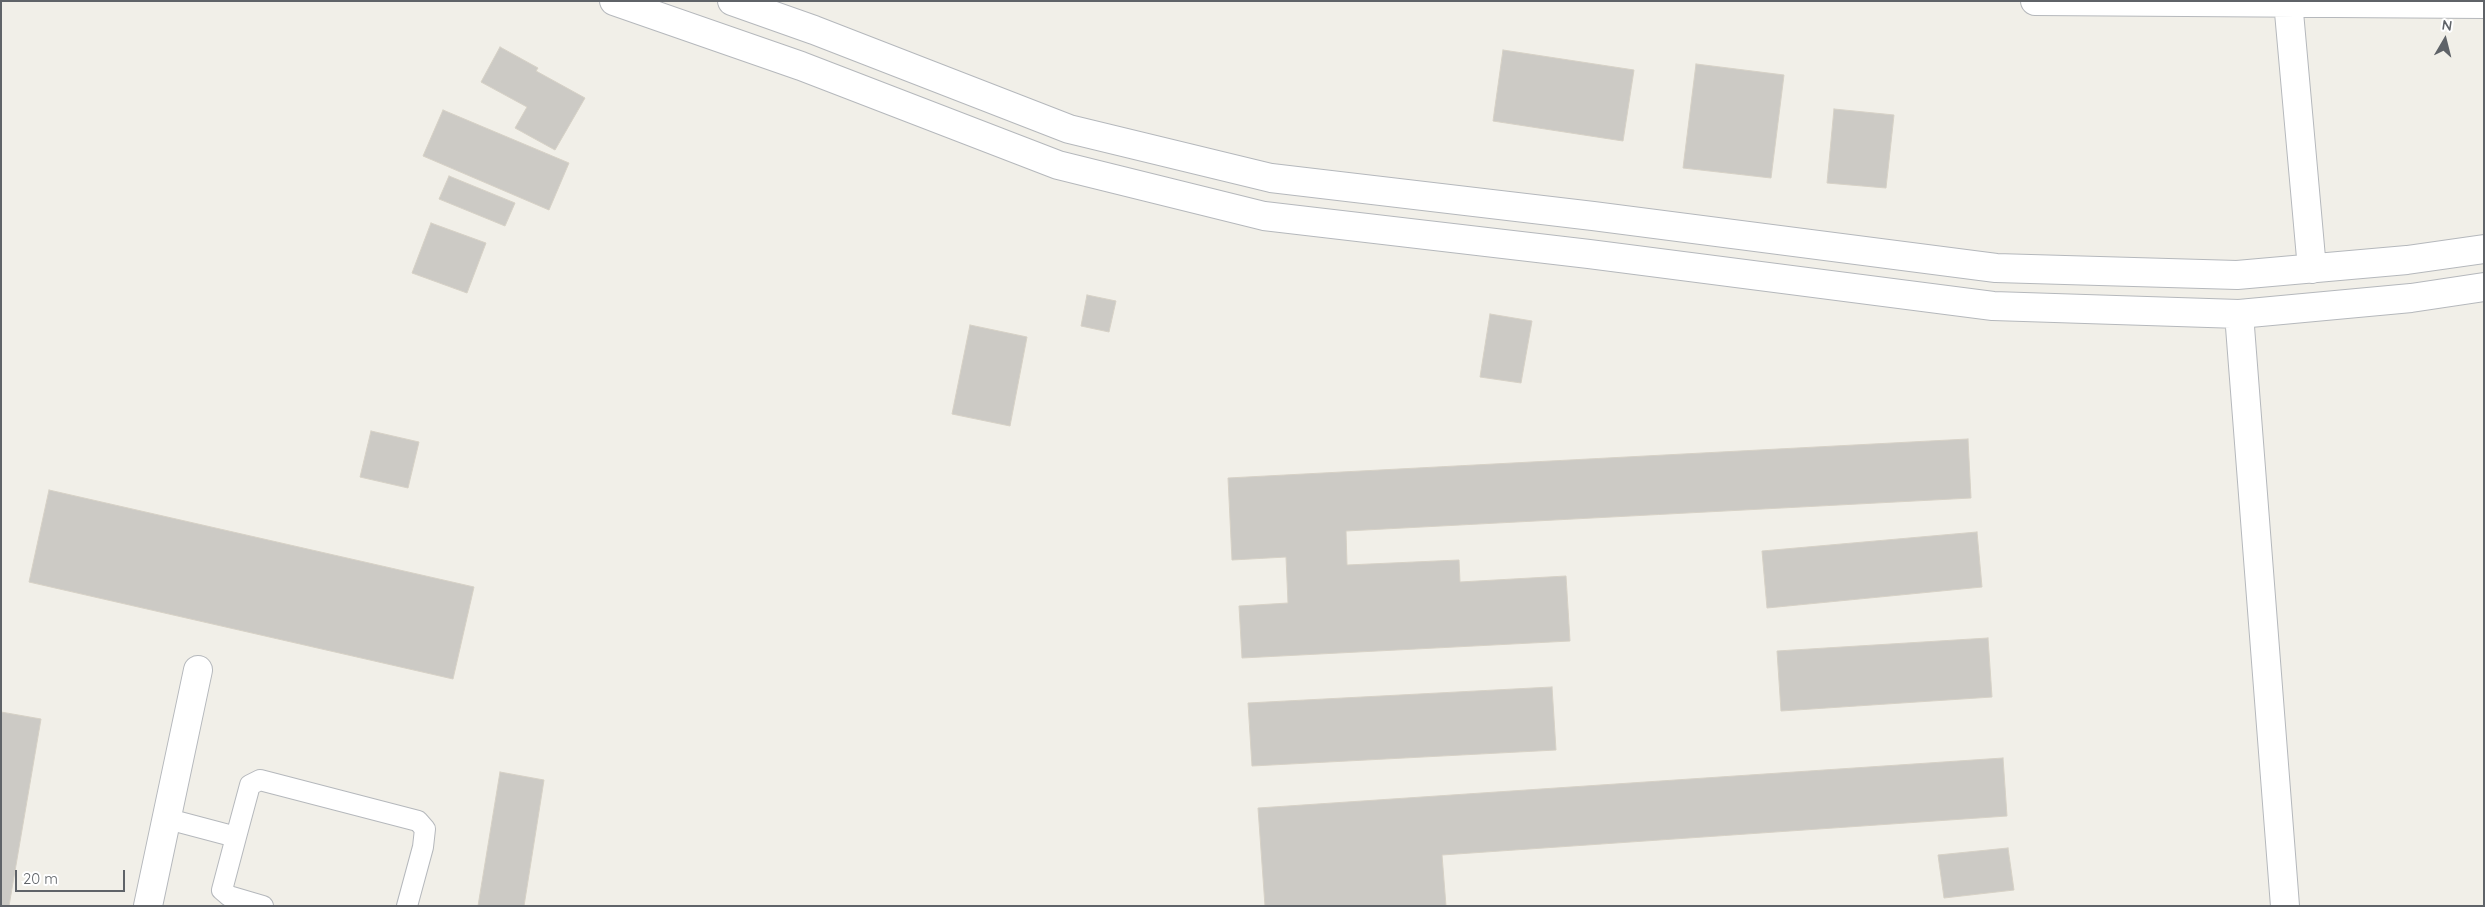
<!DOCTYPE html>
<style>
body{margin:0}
#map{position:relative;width:2485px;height:907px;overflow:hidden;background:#f1efe8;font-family:Quicksand,sans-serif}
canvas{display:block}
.frame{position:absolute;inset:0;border:2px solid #5f6368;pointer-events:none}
.north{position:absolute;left:2420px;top:15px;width:50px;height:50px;-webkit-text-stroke:4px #fff;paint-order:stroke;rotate:8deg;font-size:14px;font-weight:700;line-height:20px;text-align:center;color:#5f6368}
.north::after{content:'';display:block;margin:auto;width:18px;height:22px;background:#5f6368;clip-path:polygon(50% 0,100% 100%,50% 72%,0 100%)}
.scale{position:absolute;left:15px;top:870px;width:110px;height:22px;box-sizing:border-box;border:2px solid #5f6368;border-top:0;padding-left:6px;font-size:15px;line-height:18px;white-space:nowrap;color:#5f6368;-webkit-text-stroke:4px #fff;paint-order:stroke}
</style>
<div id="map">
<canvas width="2485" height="907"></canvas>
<div class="frame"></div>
<div class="north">N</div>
<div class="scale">20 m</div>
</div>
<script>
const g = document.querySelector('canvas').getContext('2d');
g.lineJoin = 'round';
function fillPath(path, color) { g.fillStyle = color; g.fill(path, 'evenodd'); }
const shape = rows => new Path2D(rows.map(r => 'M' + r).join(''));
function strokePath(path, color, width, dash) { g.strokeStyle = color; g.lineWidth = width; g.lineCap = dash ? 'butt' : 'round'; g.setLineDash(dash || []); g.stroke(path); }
const building = shape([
 [500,47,538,68,536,71,585,98,555,150,515,128,527,107,481,82,500,47],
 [1503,50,1634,70,1623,141,1493,121,1503,50],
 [1696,64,1784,75,1771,178,1683,168,1696,64],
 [1834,109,1894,115,1886,188,1827,183,1834,109],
 [443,110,569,163,549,210,423,156,443,110],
 [449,176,515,203,505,226,439,199,449,176],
 [431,223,486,243,467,293,412,273,431,223],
 [1087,295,1116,301,1109,332,1081,326,1087,295],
 [1490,314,1532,321,1521,383,1480,377,1490,314],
 [970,325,1027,337,1010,426,952,414,970,325],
 [371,431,419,442,408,488,360,477,371,431],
 [1968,439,1971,498,1346,531,1347,565,1459,560,1460,582,1566,576,1570,641,1242,658,1239,606,1288,603,1286,557,1232,560,1228,478,1968,439],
 [49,490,474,587,453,679,29,582,49,490],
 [1977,532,1982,587,1767,608,1762,551,1977,532],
 [1988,638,1992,697,1781,711,1777,651,1988,638],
 [1552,687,1556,750,1252,766,1248,703,1552,687],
 [1,712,41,719,9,906,1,906,1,712],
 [2003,758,2007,816,1442,855,1446,906,1265,906,1258,808,2003,758],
 [500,772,544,780,524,906,478,906,500,772],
 [2008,848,2014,890,1944,898,1938,855,2008,848]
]);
fillPath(building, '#cccac5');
strokePath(building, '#d6d1c6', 1);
const service = shape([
 [168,819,236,837,222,890,229,896,263,906],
 [236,837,250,785,260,780,418,821,425,829,423,847,407,906]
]);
const minor = shape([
 [614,1,801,66,1058,165,1264,216,1589,254,1993,306,2239,314,2411,298,2484,287],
 [732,1,814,30,1069,129,1271,178,1593,216,1996,268,2237,275,2407,260,2484,249],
 [2035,1,2484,4],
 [2288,1,2312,269],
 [2239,314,2285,906],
 [148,906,198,670]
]);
strokePath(service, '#b5b8bc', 22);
strokePath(minor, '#b5b8bc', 30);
strokePath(service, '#fff', 20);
strokePath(minor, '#fff', 28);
</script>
